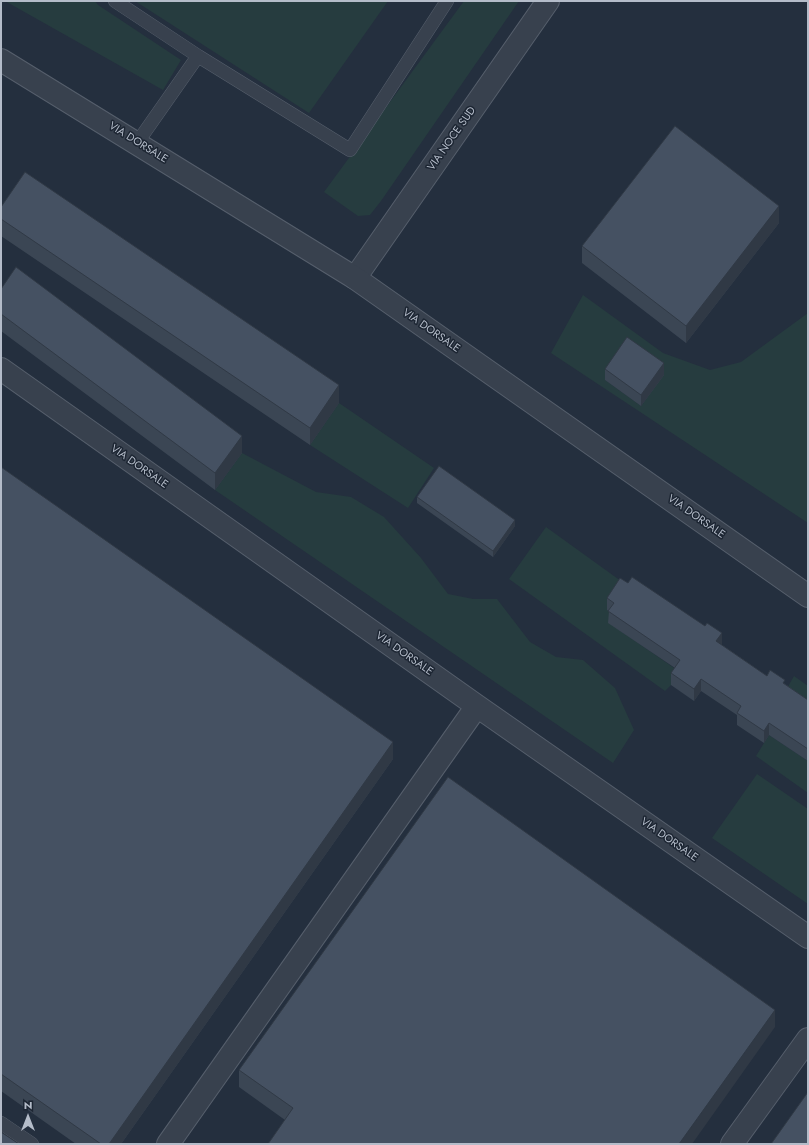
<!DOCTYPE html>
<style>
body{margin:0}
#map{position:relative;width:809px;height:1145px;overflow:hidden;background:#242f3e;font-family:Jost,sans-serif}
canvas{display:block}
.frame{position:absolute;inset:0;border:2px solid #b4bcc9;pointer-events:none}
.north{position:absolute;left:8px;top:1097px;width:40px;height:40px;-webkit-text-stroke:3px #1d2633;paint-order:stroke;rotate:0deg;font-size:11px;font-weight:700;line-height:16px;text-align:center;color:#b4bcc9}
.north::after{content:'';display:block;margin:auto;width:14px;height:18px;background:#b4bcc9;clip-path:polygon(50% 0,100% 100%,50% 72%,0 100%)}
</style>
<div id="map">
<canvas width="809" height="1145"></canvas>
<div class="frame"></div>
<div class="north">N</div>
</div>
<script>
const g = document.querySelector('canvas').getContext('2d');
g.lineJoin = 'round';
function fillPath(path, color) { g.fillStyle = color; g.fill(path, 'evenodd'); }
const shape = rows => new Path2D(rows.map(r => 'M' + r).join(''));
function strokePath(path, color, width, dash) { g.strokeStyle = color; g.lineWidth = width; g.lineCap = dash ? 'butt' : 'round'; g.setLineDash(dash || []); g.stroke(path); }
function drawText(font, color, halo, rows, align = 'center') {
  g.font = font + ' Jost,sans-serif'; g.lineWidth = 3; g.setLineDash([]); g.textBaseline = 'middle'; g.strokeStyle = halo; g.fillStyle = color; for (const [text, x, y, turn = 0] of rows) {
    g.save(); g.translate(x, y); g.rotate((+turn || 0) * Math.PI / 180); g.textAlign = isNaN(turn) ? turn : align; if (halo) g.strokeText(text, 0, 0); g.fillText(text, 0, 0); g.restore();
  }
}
fillPath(shape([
 [5,1,95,1,98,5,181,60,163,90],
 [135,1,388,1,309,113],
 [464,1,519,1,381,201,370,215,358,216,324,192],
 [583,295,663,353,710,370,741,362,808,313,808,523,551,353],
 [663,375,641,406,605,380],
 [339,403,434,468,408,508,310,445],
 [242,453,316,492,351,497,384,517,421,558,448,594,473,599,497,599,530,642,556,657,583,660,615,688,634,730,613,763,215,490],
 [546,527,632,589,609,623,680,672,671,685,665,691,509,579],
 [794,676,808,686,808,711,785,692],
 [769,735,808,761,808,793,756,756],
 [757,774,808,809,808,904,712,838]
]), '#263c3f');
const service = shape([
 [115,1,198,56],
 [137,143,198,56,350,150,447,1],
 [1,1123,32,1144]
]);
const minor = shape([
 [355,278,548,1],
 [1,369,477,706,808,937],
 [168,1144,477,706],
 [732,1144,808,1039]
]);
const tertiary = shape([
 [1,60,355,278,808,596]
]);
strokePath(service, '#565f6c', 14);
strokePath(minor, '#565f6c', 24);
strokePath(tertiary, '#565f6c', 24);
strokePath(service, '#38414e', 13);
strokePath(minor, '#38414e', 22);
strokePath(tertiary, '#38414e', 22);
fillPath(shape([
 [1,207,339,403,310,445,1,236],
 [779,223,686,343,582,263,582,246],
 [1,289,242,453,215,490,1,331],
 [605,369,664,375,641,406,605,380],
 [1,467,393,759,121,1144,76,1144,1,1091],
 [417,497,515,526,493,557,417,503],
 [607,598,722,645,767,676,785,684,808,700,808,761,769,735,764,743,737,725,737,715,701,691,694,701,671,685,671,673,675,668,608,623,609,611,607,610],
 [775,1027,285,1120,239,1087,239,1070]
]), '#3b4654');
fillPath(shape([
 [779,206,779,223,686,343,686,326],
 [664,363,664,375,641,406,641,395],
 [339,385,339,403,310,445,310,428],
 [242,436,242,453,215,490,215,473],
 [515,520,515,526,493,557,493,551],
 [722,633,722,645,716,641],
 [701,679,701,691,694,701,694,689],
 [769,723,769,735,764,743,764,731],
 [393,742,393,759,121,1144,109,1144],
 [775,1010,775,1027,692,1144,679,1144]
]), '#303945');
const building = shape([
 [675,126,779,206,686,326,582,246,675,126],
 [25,172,339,385,310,428,1,219,1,207,25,172],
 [16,267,242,436,215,473,1,314,1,289,16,267],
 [627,337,664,363,641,395,605,369,627,337],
 [439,466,515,520,493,551,417,497,439,466],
 [1,467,393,742,109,1144,101,1144,1,1074,1,467],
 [632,577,705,626,707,623,722,633,716,641,767,676,770,670,785,680,783,683,808,700,808,749,769,723,764,731,737,713,741,706,701,679,694,689,671,673,680,660,608,611,614,603,607,598,620,578,628,583,632,577],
 [448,777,775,1010,679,1144,268,1144,293,1108,239,1070,448,777],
 [808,1092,808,1144,771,1144,808,1092],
 [1,1132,19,1144,1,1144,1,1132]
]);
fillPath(building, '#455162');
strokePath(building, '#303945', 1);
drawText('11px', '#b4bcc9', '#1d2633', [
 ["VIA NOCE SUD",452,139,-55],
 ["VIA DORSALE",138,143,32],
 ["VIA DORSALE",431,331,35],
 ["VIA DORSALE",139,467,35],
 ["VIA DORSALE",696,517,35],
 ["VIA DORSALE",404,654,35],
 ["VIA DORSALE",669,840,35]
]);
</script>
